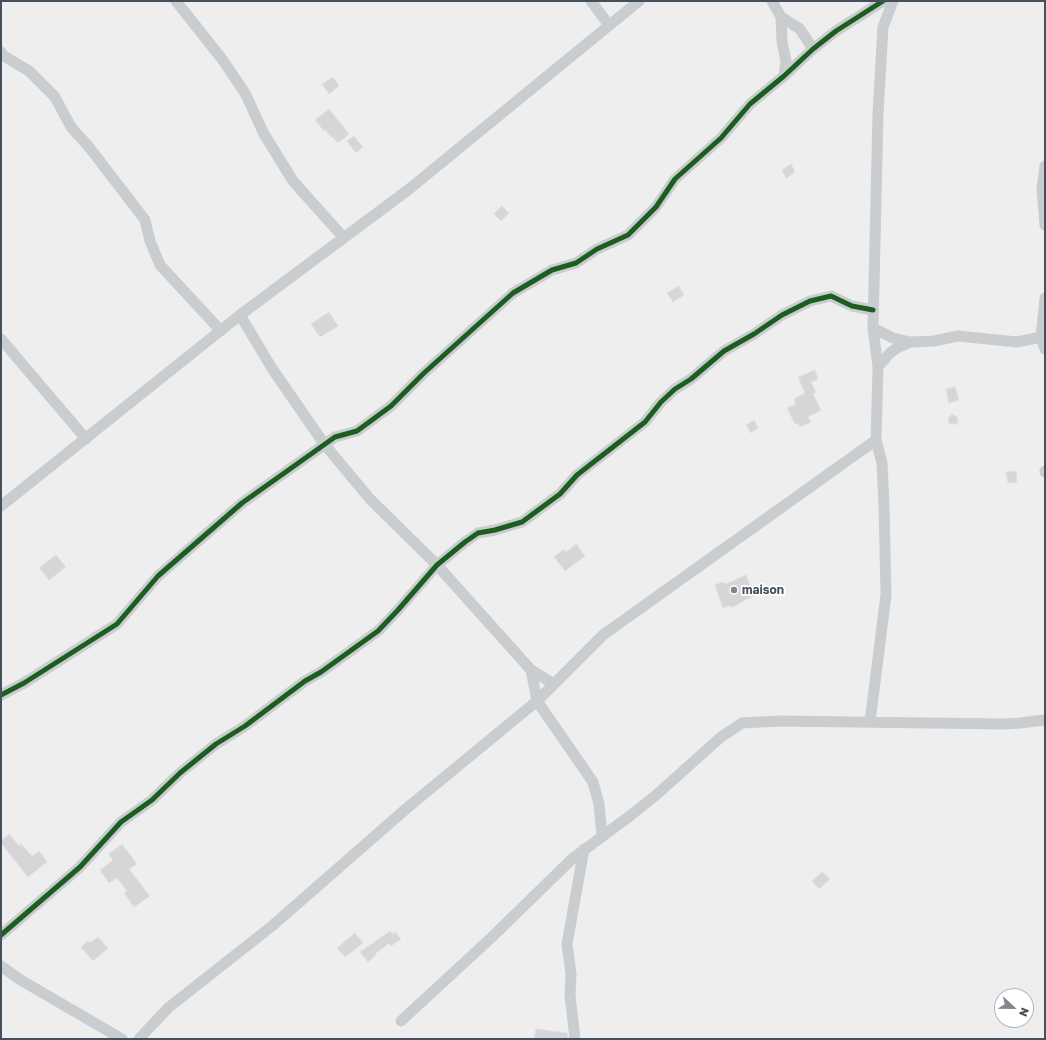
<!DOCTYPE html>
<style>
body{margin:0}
#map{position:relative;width:1046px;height:1040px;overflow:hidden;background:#efeeee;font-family:"Golos Text",sans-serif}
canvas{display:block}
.frame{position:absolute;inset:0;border:2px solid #44505c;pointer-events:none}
.north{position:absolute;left:994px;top:988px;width:40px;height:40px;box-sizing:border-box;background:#fff;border:1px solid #b4b9be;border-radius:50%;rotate:112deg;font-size:11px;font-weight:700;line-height:16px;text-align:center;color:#44505c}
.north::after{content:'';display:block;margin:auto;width:14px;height:18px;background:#80878f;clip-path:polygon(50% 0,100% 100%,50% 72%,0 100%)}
</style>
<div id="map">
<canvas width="1046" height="1040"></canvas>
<div class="frame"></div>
<div class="north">N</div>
</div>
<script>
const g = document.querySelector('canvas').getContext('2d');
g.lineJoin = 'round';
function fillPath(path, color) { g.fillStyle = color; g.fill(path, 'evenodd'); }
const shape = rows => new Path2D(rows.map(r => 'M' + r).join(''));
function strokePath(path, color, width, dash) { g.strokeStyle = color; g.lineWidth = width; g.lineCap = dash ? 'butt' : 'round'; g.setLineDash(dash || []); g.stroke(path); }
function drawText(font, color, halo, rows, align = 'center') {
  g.font = font + ' "Golos Text",sans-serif'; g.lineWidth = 3.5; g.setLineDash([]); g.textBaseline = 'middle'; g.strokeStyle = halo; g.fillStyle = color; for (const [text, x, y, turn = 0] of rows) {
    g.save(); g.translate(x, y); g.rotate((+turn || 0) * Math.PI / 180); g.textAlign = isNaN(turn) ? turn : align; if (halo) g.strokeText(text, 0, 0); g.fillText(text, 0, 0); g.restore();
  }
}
const building = shape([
 [333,77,339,86,329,94,322,84,333,77],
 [329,109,349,134,338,143,333,137,332,138,325,129,324,131,315,120,329,109],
 [354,136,363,147,356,153,347,141,354,136],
 [791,164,795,172,786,178,782,170,791,164],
 [502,206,509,213,501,221,494,214,502,206],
 [679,286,684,295,673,302,667,293,679,286],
 [329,312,338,326,320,337,311,324,329,312],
 [815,370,818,379,811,382,816,392,813,394,821,410,808,417,811,422,800,427,798,423,795,424,787,408,796,404,794,399,805,393,798,377,815,370],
 [955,387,959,400,949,403,946,389,955,387],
 [952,414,957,417,958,424,949,424,948,419,952,414],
 [754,420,758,428,751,433,746,425,754,420],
 [1016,471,1017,482,1008,483,1006,472,1016,471],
 [576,544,585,556,565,571,554,557,564,549,566,552,576,544],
 [56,555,66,567,49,580,39,568,56,555],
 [746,575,754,595,733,607,728,606,723,608,715,585,722,582,726,584,746,575],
 [9,834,19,846,21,844,32,856,39,851,47,862,28,877,1,843,1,841,9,834],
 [122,844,137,864,129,869,150,896,134,907,124,893,127,891,117,878,109,883,100,870,113,860,109,854,122,844],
 [822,872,830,879,819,889,812,881,822,872],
 [390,931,392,934,395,932,401,939,391,946,389,943,375,954,376,955,368,962,360,952,390,931],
 [355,933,363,943,345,957,337,948,355,933],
 [98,937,108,948,93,961,81,947,88,941,90,943,98,937],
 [536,1029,567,1033,568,1039,534,1039,536,1029]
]);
fillPath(building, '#d6d6d8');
strokePath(building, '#e0e0e1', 1);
strokePath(shape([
 [176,1,222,59,245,93,264,134,293,181,344,238],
 [591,1,609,25],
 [772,1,781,17,782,42,786,61,784,76],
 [781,17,800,29,813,49],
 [1,52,4,56,29,71,55,97,71,127,89,147,145,220,150,241,160,265,221,331],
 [1045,166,1042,189,1045,225],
 [1045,298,1041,337,1045,349],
 [240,315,273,370,325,445,370,499,437,565,531,670,537,701,593,782,599,804,602,837],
 [873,328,893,338,910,342,934,341,958,336,1017,342,1041,337],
 [1,339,86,439],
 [878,367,890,353,897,348,910,342],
 [1045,471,1045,472],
 [1,506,240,315,408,190,639,1],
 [531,670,554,684],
 [1,695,24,683,117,624,158,576,242,503,335,437,357,431,391,406,424,373,513,293,552,270,576,263,597,249,628,235,656,207,675,179,721,138,750,104,784,76,813,49,836,31,883,1],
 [870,722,886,595,884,505,882,463,876,440,878,367,873,328,878,113,883,27,893,1],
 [1,935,80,867,121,822,152,800,180,773,201,756,216,744,245,726,305,681,321,672,378,631,398,610,437,565,465,542,478,533,495,530,522,522,560,494,577,475,645,422,661,402,675,389,691,379,724,351,754,334,782,315,810,301,831,296,852,306,873,310],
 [1,966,19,979,122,1039],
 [401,1021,492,937,572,859,631,815,655,796,721,737,742,723,779,721,1005,724,1020,723,1045,720],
 [139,1039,168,1008,272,926,407,808,537,701,603,635,876,440],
 [575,1039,570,995,571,974,567,944,584,849]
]), '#cacdcf', 11);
strokePath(shape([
 [1,695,24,683,117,624,158,576,242,503,335,437,357,431,391,406,424,373,513,293,552,270,576,263,597,249,628,235,656,207,675,179,721,138,750,104,784,76,813,49,836,31,883,1],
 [1,935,80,867,121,822,152,800,180,773,201,756,216,744,245,726,305,681,321,672,378,631,398,610,437,565,465,542,478,533,495,530,522,522,560,494,577,475,645,422,661,402,675,389,691,379,724,351,754,334,782,315,810,301,831,296,852,306,873,310]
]), '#1b5e20', 5);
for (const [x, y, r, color] of [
 [734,590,4,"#80878f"]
]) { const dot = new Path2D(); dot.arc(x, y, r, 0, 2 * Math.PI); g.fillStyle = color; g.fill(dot); strokePath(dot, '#fff', 1.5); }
drawText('bold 12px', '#44505c', '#fff', [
 ["maison",742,590]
], 'left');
</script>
